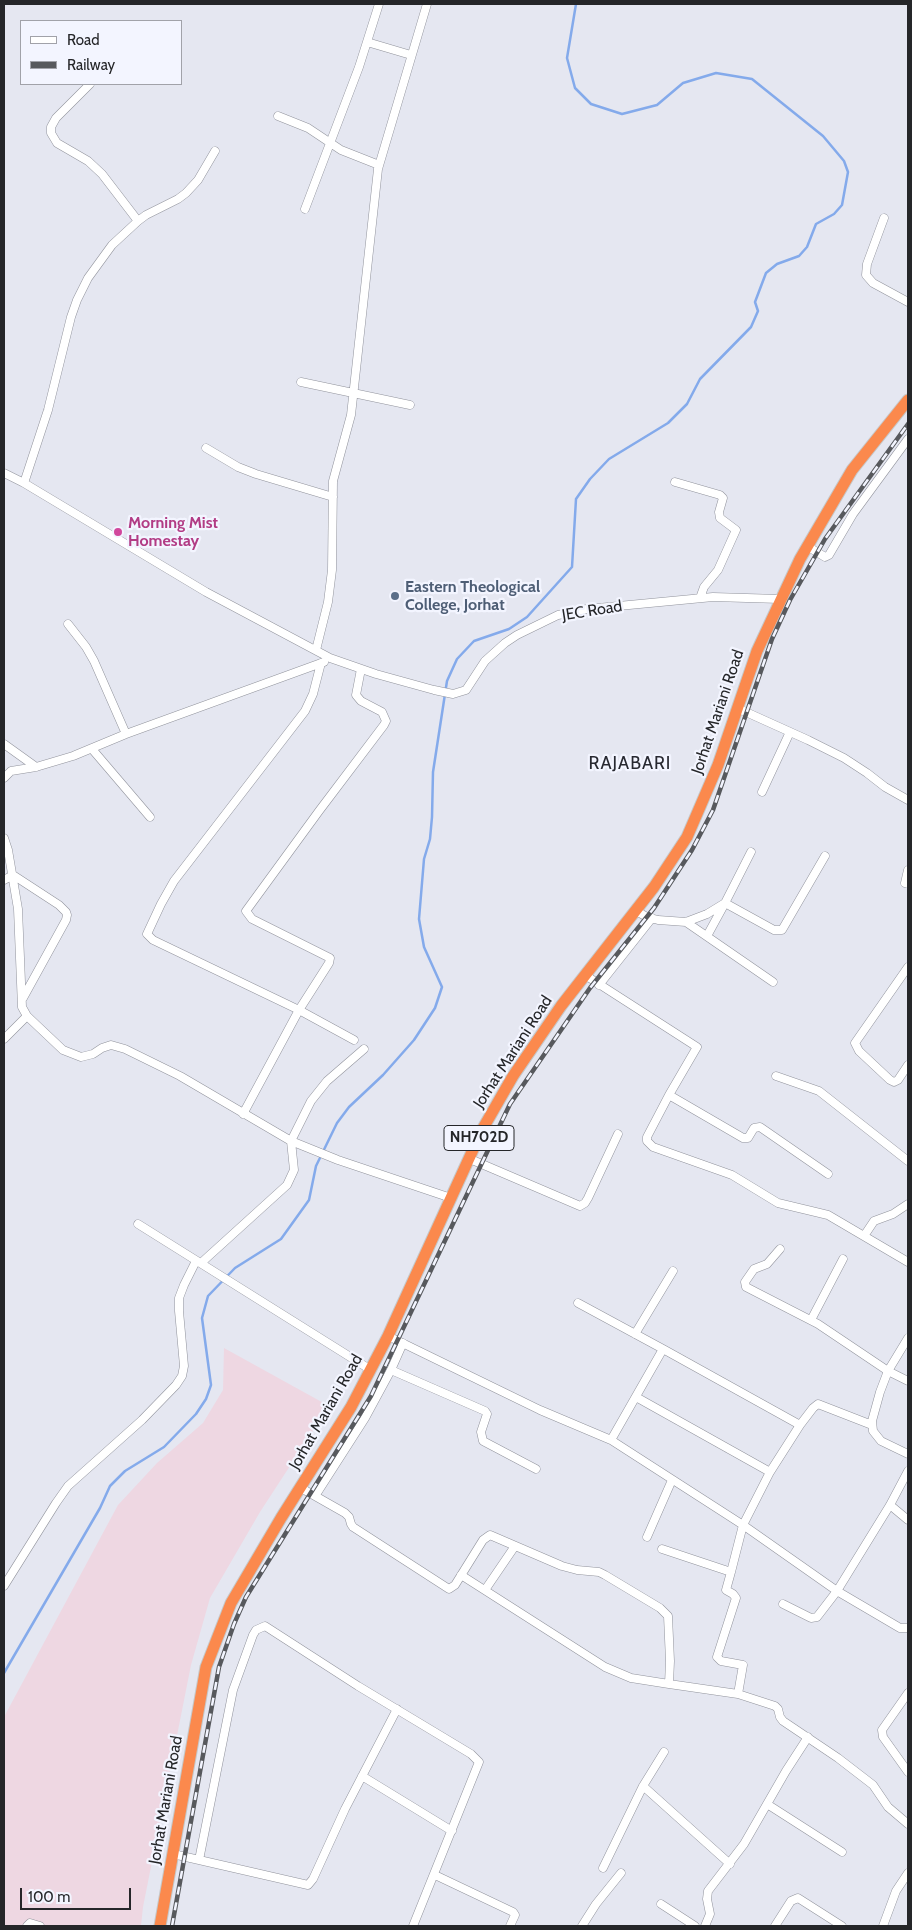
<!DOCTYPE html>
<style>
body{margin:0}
#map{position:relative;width:912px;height:1930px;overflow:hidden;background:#e5e7f1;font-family:Cabin,sans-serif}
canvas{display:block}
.frame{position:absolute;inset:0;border:5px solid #252629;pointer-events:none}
.legend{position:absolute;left:20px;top:20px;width:162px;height:65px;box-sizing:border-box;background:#f3f5ff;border:1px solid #a1a2a9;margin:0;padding:6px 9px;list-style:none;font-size:15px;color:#252629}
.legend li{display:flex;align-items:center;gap:10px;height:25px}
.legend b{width:25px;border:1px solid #a1a2a9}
.scale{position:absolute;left:20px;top:1888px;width:111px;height:22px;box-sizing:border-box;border:2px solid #252629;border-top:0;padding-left:6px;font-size:15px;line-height:18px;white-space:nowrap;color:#252629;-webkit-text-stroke:4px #f3f5ff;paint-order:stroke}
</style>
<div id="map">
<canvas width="912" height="1930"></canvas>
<div class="frame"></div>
<ul class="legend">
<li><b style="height:6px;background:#fff"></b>Road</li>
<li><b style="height:6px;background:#57595d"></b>Railway</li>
</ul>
<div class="scale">100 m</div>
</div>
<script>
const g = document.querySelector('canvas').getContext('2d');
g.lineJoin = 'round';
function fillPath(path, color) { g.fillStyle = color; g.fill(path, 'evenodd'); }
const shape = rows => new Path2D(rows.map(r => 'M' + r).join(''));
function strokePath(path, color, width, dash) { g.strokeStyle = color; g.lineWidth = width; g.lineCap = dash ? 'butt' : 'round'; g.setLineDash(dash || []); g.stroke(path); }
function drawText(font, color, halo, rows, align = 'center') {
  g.font = font + ' Cabin,sans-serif'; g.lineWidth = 4.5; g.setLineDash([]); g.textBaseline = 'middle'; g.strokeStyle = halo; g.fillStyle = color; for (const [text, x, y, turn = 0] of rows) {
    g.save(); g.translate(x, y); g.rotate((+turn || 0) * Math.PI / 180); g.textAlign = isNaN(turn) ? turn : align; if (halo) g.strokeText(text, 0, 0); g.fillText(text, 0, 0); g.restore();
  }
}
fillPath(shape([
 [224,1348,329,1406,260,1512,210,1598,191,1665,143,1907,141,1926,4,1926,4,1717,118,1505,157,1463,203,1423,223,1390]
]), '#eed7e2');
strokePath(shape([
 [4,1673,100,1508,110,1486,125,1471,164,1447,196,1414,206,1399,211,1385,202,1318,208,1296,235,1268,281,1239,309,1200,316,1166,337,1123,349,1107,383,1075,414,1040,435,1008,442,987,424,947,419,919,424,859,430,839,432,817,433,772,447,681,457,659,474,641,509,629,527,617,572,567,576,499,590,479,609,459,668,423,687,404,700,379,751,327,758,311,755,302,766,273,777,264,799,256,807,247,816,224,834,214,842,205,848,172,844,161,823,136,752,79,716,73,683,83,657,105,622,114,591,104,575,88,567,58,576,4]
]), '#84aaeb', 2.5);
const minor = shape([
 [367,42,411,55],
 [90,84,56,118,51,127,51,133,57,143,88,161,102,174,138,221],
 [278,116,308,128,341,150,379,165],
 [305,209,359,67,379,4],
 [884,218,867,264,866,275,873,283,908,302],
 [301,382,410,405],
 [206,448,238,467,256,474,333,497],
 [4,473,24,483,206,592,330,658,376,674,434,690,453,694,466,690,485,661,505,643,517,635,558,615,587,609,713,597,780,599],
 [675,482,720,495,723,498,719,512,720,518,736,530,718,570,704,587,700,598],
 [24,483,48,410,71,317,77,300,88,278,112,245,138,221,146,215,178,199,186,193,198,180,215,151],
 [807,546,825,557,829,555,853,514,908,439],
 [68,624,86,647,94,661,126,734],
 [316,650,328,602,332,570,333,481,351,415,378,169,427,4],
 [321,663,313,694,305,711,174,881,161,904,147,934,153,940,299,1010,354,1040],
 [737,708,808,740,844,758,867,773,885,787,908,800],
 [4,744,36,767],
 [92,749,150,817],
 [4,778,11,771,36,767,73,756,126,734,324,662],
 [762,792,790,732],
 [4,838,8,850,18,909,22,1007,27,1016,63,1050,81,1057,93,1054,102,1048,111,1045,125,1049,180,1076,291,1141,338,1160,451,1198],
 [4,880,13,875,59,905,66,912,67,915,66,920,23,998],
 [905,883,908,870],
 [636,911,647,917,658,920,686,922,707,914,725,903,774,930,782,930,825,856],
 [686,922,773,982],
 [707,936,725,903,751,852],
 [908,967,855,1043,859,1051,890,1080,894,1082,898,1080,908,1065],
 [585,975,697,1047,669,1095,743,1138,748,1138,754,1128,760,1127,828,1174],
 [599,985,652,918],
 [4,1039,27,1016],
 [776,1076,819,1091,908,1161],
 [669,1095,647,1137,647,1141,653,1147,732,1175,778,1203,828,1215,908,1262],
 [243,1114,299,1010,329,963,330,958,252,919,246,911,319,811,384,725,386,721,382,712,361,701,356,695,361,669],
 [470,1159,580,1206,585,1203,588,1198,618,1134],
 [138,1224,371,1370],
 [864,1236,874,1221,893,1214,908,1204],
 [780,1249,767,1264,754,1269,745,1282,746,1287,818,1324,888,1371,880,1392,872,1421,873,1431,881,1441,908,1454],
 [201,1263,287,1185,294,1170,291,1141,311,1101,327,1081,364,1049],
 [578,1303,663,1349],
 [811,1320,843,1259],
 [635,1334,673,1271],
 [388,1336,540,1410,611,1440,743,1525,837,1591,900,1628,908,1628],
 [908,1338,888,1371,908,1381],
 [391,1370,485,1411,487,1414,481,1432,483,1441,536,1469],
 [636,1397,770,1472],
 [611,1440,663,1349,800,1425,813,1408,818,1404,872,1425],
 [301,1488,345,1513,349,1517,351,1524,353,1527,449,1589,455,1585,483,1540,490,1535,562,1566,577,1570,599,1572,605,1575,660,1608,668,1616,670,1661,669,1684,738,1694,775,1706,778,1709,780,1717,783,1721,838,1758,873,1785,888,1807,908,1824],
 [315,1496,365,1418,391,1370,403,1343],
 [890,1505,908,1520],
 [647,1537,672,1480],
 [662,1549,731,1572,726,1590,733,1594,736,1598,717,1657,721,1661,743,1665,738,1694],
 [731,1572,743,1525,770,1472,800,1425],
 [461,1575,605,1667,631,1678,669,1684],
 [4,1586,56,1503,68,1486,142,1420,176,1385,182,1376,184,1366,179,1311,179,1298,184,1285,196,1261],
 [485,1590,515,1546],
 [783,1604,811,1618,817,1617,837,1591,890,1505,908,1471],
 [908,1693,882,1730,883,1737,908,1772],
 [362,1776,452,1831],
 [643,1786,730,1864],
 [767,1804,842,1852],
 [173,1854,308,1885,313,1879,345,1809,397,1709],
 [199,1860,233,1690,253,1635,256,1630,265,1626,358,1686,471,1754,479,1762,413,1926],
 [603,1868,643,1786,664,1752],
 [435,1875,513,1912,515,1915,510,1926],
 [661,1904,695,1926],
 [27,1926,30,1923,40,1926],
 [582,1926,596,1904,621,1873],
 [705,1926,710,1914,707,1899,708,1891,744,1844,786,1771,808,1737],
 [775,1926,791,1901,798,1898,842,1926],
 [883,1926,896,1891,908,1873]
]);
const highway = shape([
 [160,1926,206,1667,231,1603,281,1518,351,1407,388,1336,482,1130,513,1076,561,1006,654,887,687,837,718,765,757,651,800,559,852,470,908,400]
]);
strokePath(minor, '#91939c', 9);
strokePath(highway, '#c6c7c7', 13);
strokePath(minor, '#fff', 8);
strokePath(highway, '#fb894d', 11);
const rail = shape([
 [172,1926,219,1667,234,1624,246,1597,371,1396,510,1104,590,988,654,908,692,850,713,810,772,639,790,600,825,539,908,424]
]);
strokePath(rail, '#57595d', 4.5);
strokePath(rail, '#f3f5ff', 2.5, [8]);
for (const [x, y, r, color] of [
 [118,532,5,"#d1479c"],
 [395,596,5,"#5c6f8a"]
]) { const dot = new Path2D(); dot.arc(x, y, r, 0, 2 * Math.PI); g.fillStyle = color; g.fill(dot); strokePath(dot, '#f3f5ff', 2); }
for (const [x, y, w] of [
 [479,1138,70]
]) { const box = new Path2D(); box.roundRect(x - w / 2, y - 12.5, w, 25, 4); g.fillStyle = '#f3f5ff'; g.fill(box); strokePath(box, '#252629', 1); }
drawText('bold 15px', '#252629', null, [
 ["NH702D",479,1138]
]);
drawText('bold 16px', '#b23c85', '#f3f5ff', [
 ["Morning Mist",128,523],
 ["Homestay",128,541]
], 'left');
drawText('bold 16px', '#4e5e75', '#f3f5ff', [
 ["Eastern Theological",405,587],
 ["College, Jorhat",405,605]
], 'left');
drawText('16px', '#252629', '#f3f5ff', [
 ["JEC Road",592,611,-9],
 ["Jorhat Mariani Road",718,712,-71],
 ["Jorhat Mariani Road",513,1052,-57],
 ["Jorhat Mariani Road",326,1412,-60],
 ["Jorhat Mariani Road",166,1800,-80]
]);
g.letterSpacing = '1px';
drawText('18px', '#282931', '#f3f5ff', [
 ["RAJABARI",630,764]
]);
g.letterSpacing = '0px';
</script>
